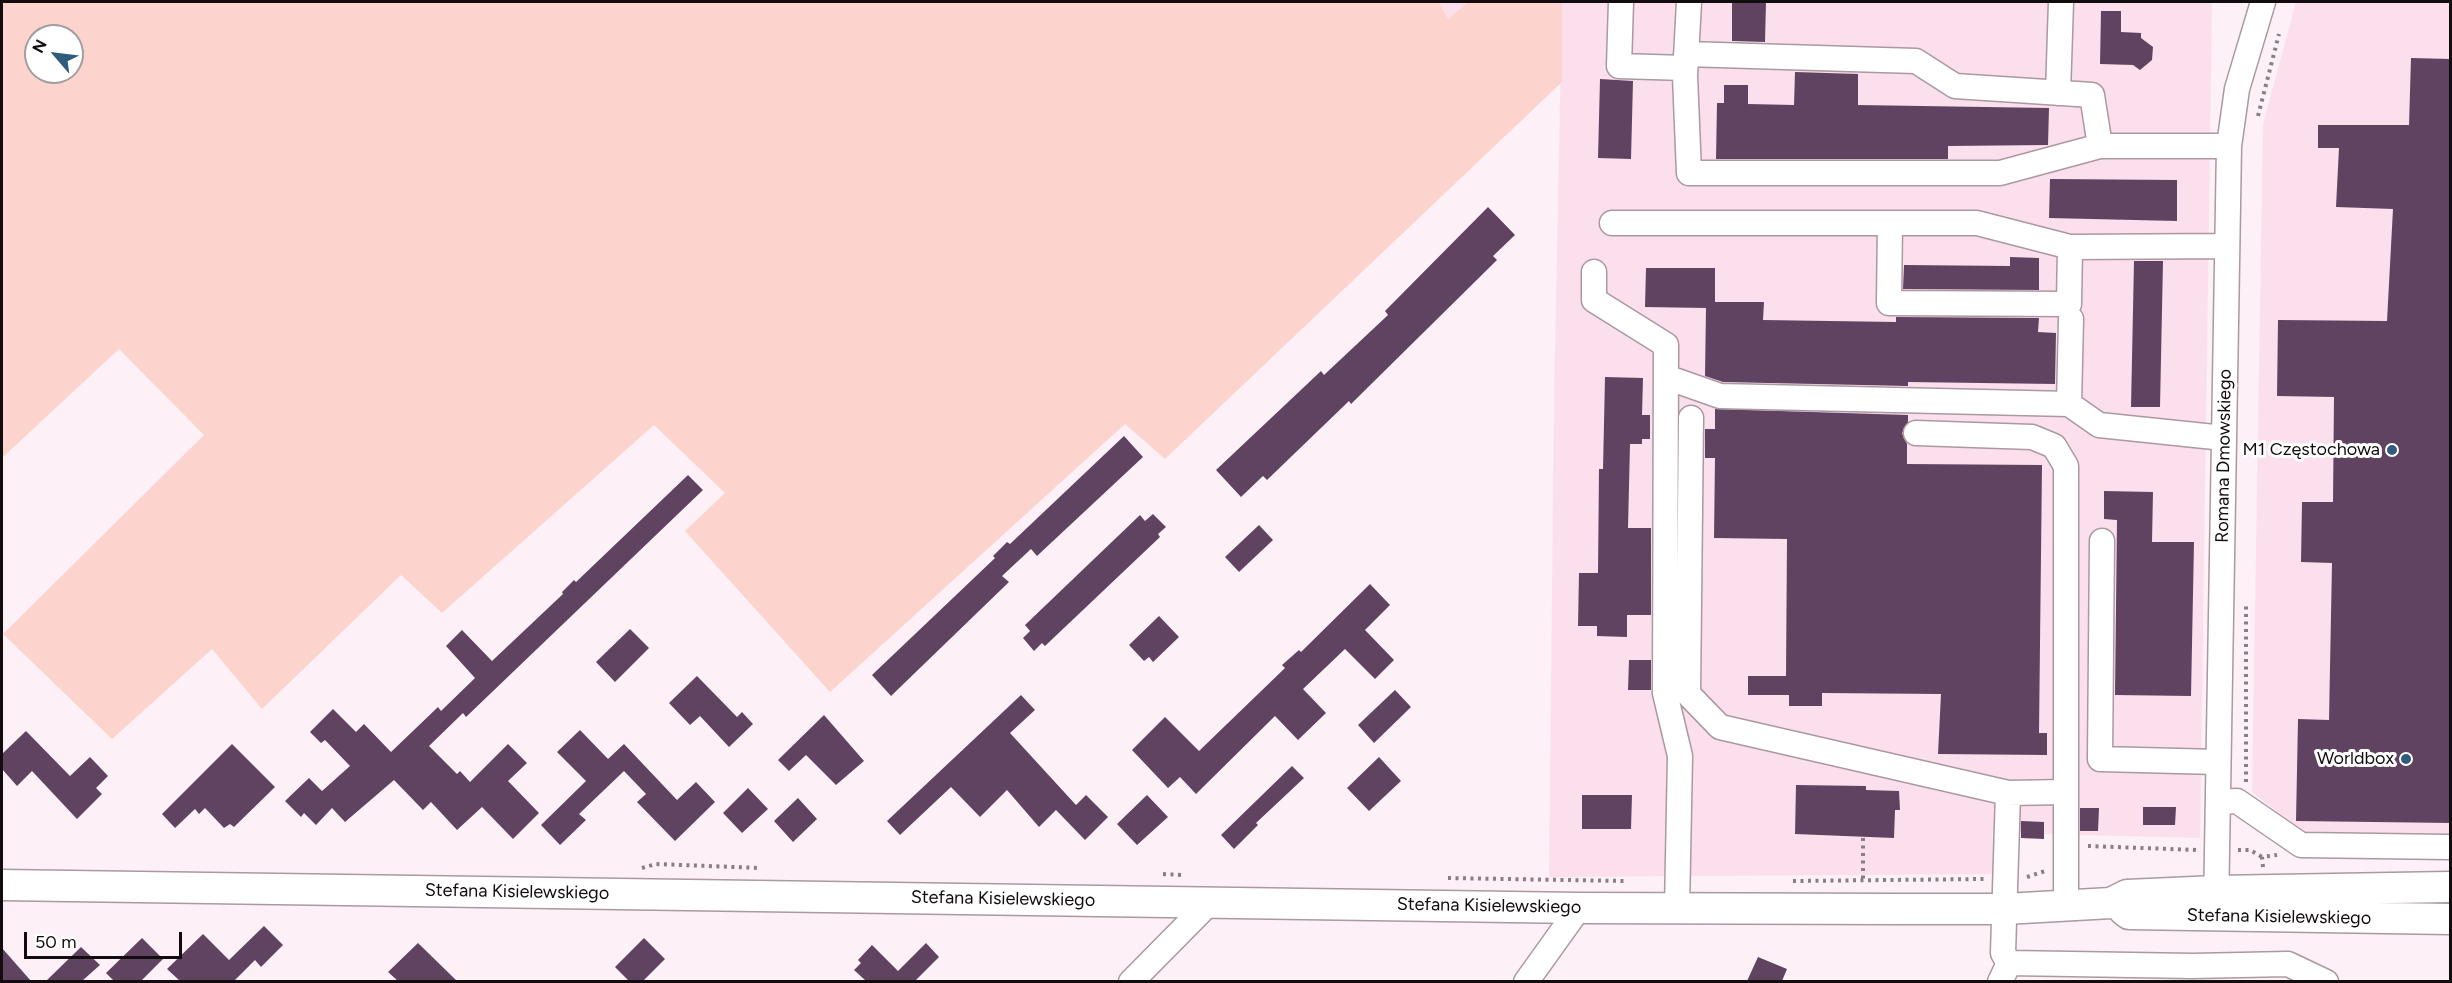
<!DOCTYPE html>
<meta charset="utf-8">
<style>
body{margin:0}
#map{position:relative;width:2452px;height:983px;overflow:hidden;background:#fdf0f6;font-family:Figtree,sans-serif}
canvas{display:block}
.frame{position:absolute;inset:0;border:3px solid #120c0f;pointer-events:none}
.north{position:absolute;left:24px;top:24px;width:60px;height:60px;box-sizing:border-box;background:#fff;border:2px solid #a09e9f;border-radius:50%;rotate:298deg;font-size:16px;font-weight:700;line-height:24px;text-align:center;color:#120c0f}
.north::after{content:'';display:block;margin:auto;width:21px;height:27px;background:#2f5c7c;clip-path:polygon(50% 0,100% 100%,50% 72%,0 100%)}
.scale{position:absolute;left:24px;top:932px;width:158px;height:27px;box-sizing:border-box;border:3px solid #120c0f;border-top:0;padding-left:8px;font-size:18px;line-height:21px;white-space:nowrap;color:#120c0f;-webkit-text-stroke:4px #fff;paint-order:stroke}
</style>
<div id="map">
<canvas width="2452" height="983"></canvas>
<div class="frame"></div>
<div class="north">N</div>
<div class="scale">50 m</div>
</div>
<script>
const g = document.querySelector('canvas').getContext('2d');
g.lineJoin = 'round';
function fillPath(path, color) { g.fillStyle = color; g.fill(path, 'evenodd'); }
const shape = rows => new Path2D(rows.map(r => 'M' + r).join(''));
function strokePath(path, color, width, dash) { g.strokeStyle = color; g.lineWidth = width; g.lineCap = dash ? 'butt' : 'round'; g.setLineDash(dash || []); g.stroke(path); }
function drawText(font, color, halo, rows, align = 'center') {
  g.font = font + ' Figtree,sans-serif'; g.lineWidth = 6; g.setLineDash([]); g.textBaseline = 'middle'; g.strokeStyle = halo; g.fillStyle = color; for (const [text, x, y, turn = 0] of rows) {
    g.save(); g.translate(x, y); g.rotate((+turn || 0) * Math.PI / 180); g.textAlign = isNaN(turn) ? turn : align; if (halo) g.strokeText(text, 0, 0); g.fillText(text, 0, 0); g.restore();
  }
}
fillPath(shape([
 [1439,2,1468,2,1448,19],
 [1562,2,2212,2,2200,838,2003,833,2002,874,1549,877,1554,400],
 [2296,2,2450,2,2450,839,2313,840,2252,792,2263,124]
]), '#fbdfed');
fillPath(shape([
 [2,2,1439,2,1448,19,1468,2,1562,2,1562,82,1165,459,1125,424,830,692,685,531,725,493,654,425,442,613,401,575,262,709,212,649,112,739,3,634,204,435,119,349,2,458],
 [36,36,72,36,72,72,36,72]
]), '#fdd3cd');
fillPath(shape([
 [1732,2,1766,2,1765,42,1732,41],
 [2101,11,2121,11,2121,32,2141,33,2141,38,2153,47,2152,60,2140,70,2133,65,2100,64],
 [2411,58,2451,59,2451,823,2296,821,2298,719,2329,720,2332,563,2301,562,2302,502,2333,502,2334,397,2277,396,2278,320,2387,321,2393,209,2336,207,2339,148,2318,148,2318,125,2409,125],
 [1795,72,1858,74,1858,105,2049,108,2048,145,1948,146,1948,159,1716,159,1717,103,1724,103,1724,85,1748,85,1748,104,1794,105],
 [1600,79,1633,81,1631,159,1598,158],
 [2050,179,2177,180,2177,221,2049,218],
 [1488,207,1515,235,1493,256,1497,260,1351,404,1349,401,1267,480,1263,476,1241,497,1216,470,1321,371,1324,375,1388,315,1385,311],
 [2010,257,2039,258,2039,290,1903,289,1904,265,2010,266],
 [2134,261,2163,261,2160,407,2131,407],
 [1646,268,1715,268,1715,302,1764,302,1763,320,1896,322,1896,317,2039,318,2038,332,2056,333,2055,384,1908,382,1908,386,1723,382,1705,376,1706,308,1645,307],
 [1605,377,1643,378,1642,415,1650,415,1650,439,1642,439,1642,444,1630,444,1628,528,1651,528,1651,615,1627,615,1627,637,1597,636,1597,626,1578,626,1579,573,1598,573,1599,469,1603,469],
 [1715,409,1908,415,1908,422,1902,433,1907,444,1907,464,2042,465,2039,733,2047,733,2047,755,1938,754,1941,694,1822,693,1822,706,1789,706,1789,695,1748,695,1748,676,1786,676,1787,539,1714,538,1715,458,1705,458,1705,429,1715,429],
 [1124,436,1143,457,1037,556,1031,549,1002,576,1009,582,891,696,872,675,995,558,993,556,1007,542,1010,544],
 [688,475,703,490,466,717,463,713,429,746,457,774,460,771,470,782,508,744,527,763,508,781,539,813,513,839,482,807,457,830,431,802,423,810,394,780,345,822,332,808,316,825,304,813,301,817,285,801,309,778,322,791,350,766,325,740,321,743,310,732,333,709,356,732,364,724,391,752,438,707,441,711,475,678,446,646,462,630,492,661,563,594,562,592,574,580,576,582],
 [2104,491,2153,492,2152,542,2194,542,2191,696,2115,695,2117,520,2104,519],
 [1153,514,1166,527,1158,534,1160,537,1045,646,1042,643,1034,651,1023,638,1030,631,1025,625,1140,515,1145,521],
 [1259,525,1273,540,1239,572,1225,557],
 [1370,584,1390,605,1365,630,1394,660,1375,679,1345,649,1303,689,1326,713,1298,740,1275,716,1196,794,1180,777,1168,788,1132,750,1165,717,1199,751,1285,668,1282,665,1299,650,1301,652],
 [1159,616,1179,637,1153,662,1149,657,1144,661,1129,645],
 [630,629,649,648,615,682,596,662],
 [1629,660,1651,660,1651,690,1628,690],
 [697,676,737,717,742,712,753,724,729,747,700,716,690,725,669,703],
 [1395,690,1411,707,1374,743,1358,725],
 [1021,695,1035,710,1010,733,1076,805,1086,795,1108,817,1085,840,1056,810,1039,827,1007,790,980,817,951,787,900,835,887,821],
 [824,715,864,761,836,785,806,755,789,771,778,760],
 [580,730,608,759,624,744,677,800,696,782,715,802,675,841,637,802,646,794,624,771,579,814,586,820,560,845,541,825,586,781,557,752],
 [26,731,70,776,90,757,108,776,96,788,102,794,77,819,32,771,17,786,2,769,2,754],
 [232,744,275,787,234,827,230,824,224,828,205,808,199,814,195,809,175,828,162,814],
 [1379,757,1401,781,1369,811,1347,788],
 [1292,766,1304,778,1256,823,1258,825,1234,849,1221,835],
 [1796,785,1866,786,1866,790,1899,791,1900,810,1895,810,1894,838,1795,834],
 [748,788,768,809,742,833,723,813],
 [1147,795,1168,817,1137,845,1117,824],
 [1582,795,1632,795,1631,829,1582,829],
 [798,798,817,819,793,842,774,821],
 [2143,807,2176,807,2175,825,2143,825],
 [2080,808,2099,808,2098,831,2080,831],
 [2021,821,2044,822,2044,839,2021,838],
 [264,926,283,945,261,967,255,960,234,981,180,981,167,969,203,934,229,960],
 [142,938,163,959,141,981,114,981,106,973],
 [644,938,665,959,643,981,629,981,615,967],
 [418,943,457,981,398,981,388,972],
 [926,943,939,957,915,981,866,981,854,970,861,963,858,960,872,945,898,971],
 [81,947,100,965,82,981,46,981],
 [2,948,31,981,2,981],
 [1758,957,1787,969,1782,981,1747,981]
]), '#604361');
const minor = shape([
 [1621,2,1619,66,1685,68],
 [1689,2,1685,76,1689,173,2000,173,2100,146,2229,146],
 [1686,54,1916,61,1955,86,2092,95,2100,146],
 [2058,93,2061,2],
 [1612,223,1977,223,2070,247,2227,246],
 [1890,223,1889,303,2069,304,2070,247],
 [1594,272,1594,300,1666,345,1665,693,1680,756,1677,909],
 [1666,377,1720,396,2069,404,2099,425,2224,438],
 [2069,404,2071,319],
 [1691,418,1688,694,1720,727,2008,793,2066,792],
 [1916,433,2032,437,2054,446,2066,466,2066,905],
 [2102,541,2100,759,2218,762],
 [2008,793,2003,953,2009,963,2193,966,2288,964,2326,982],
 [2218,802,2237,801,2301,845,2450,847],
 [2216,910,2229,146,2237,89,2263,2],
 [1131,982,1210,902],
 [1526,982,1579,908],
 [2000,982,2009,963]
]);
const major = shape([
 [2,885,1579,908,1896,909,2005,909,2111,903,2127,895,2216,891,2450,887],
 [2124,910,2129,914,2450,919]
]);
strokePath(minor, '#ab98a1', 27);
strokePath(major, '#ab98a1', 33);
strokePath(shape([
 [2258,116,2279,34],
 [2246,782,2246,606],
 [1863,838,1863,880],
 [2088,846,2197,850],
 [2238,850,2250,850,2262,857],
 [2263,867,2262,857,2277,855],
 [642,868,656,864,760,868],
 [1163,874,1183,875],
 [2027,877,2045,871],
 [1448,878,1627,881],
 [1793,881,1984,879]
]), '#887f83', 4, [3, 4.5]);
strokePath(minor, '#fff', 24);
strokePath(major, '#fff', 30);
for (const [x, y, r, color] of [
 [2392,450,6,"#2f5c7c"],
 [2406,759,6,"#2f5c7c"]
]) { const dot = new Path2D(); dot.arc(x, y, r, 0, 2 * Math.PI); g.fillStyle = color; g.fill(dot); strokePath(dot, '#fff', 2); }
drawText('18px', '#120c0f', '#fff', [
 ["M1 Częstochowa",2380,450],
 ["Worldbox",2394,759]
], 'right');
drawText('18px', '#120c0f', '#fff', [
 ["Romana Dmowskiego",2224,456,-89],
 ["Stefana Kisielewskiego",517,892,1],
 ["Stefana Kisielewskiego",1003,899,1],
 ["Stefana Kisielewskiego",1489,906,1],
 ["Stefana Kisielewskiego",2279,917,1]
]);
</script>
